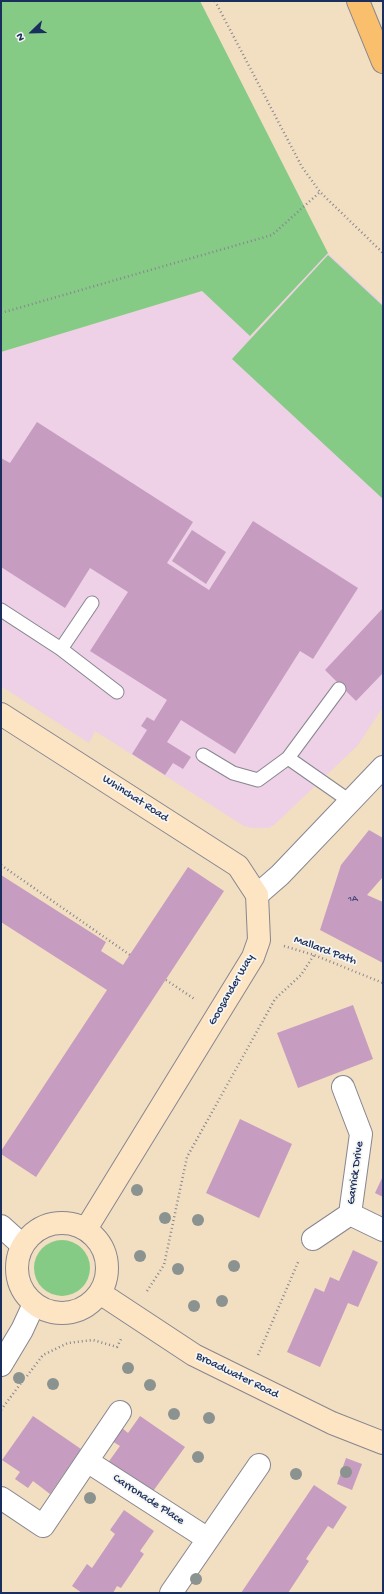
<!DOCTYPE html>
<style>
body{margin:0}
#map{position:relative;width:384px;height:1594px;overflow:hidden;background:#f2dec1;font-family:"Gochi Hand",sans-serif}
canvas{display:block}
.frame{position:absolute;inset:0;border:2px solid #1b2f5e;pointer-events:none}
.north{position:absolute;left:12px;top:12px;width:40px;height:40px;-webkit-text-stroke:3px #f6f6f2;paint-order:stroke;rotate:247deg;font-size:11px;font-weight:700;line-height:16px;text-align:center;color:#1b2f5e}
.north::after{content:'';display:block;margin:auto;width:14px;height:18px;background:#1b2f5e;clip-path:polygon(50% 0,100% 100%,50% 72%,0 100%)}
</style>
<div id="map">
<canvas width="384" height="1594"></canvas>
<div class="frame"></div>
<div class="north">N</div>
</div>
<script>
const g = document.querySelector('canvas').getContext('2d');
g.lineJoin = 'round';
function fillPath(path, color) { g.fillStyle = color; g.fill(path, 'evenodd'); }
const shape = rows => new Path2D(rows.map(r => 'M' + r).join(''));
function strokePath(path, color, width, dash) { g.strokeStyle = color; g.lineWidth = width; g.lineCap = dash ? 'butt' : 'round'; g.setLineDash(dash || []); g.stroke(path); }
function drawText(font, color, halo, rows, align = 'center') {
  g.font = font + ' "Gochi Hand",sans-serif'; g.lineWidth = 3.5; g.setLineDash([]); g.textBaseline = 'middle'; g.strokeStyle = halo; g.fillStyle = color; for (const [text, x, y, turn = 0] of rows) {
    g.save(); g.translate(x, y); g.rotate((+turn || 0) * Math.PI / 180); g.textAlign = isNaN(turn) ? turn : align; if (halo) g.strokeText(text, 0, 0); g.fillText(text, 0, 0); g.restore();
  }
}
fillPath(shape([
 [328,253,383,304,383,707,358,745,274,825,268,828,252,828,244,826,95,731,89,743,1,686,1,352,202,291,251,336]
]), '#eed0e7');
fillPath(shape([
 [1,1,200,1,328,253,250,336,202,291,1,352],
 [328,255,383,306,383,499,232,359],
 '34 1268a28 28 0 1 1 56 0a28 28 0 1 1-56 0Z'
]), '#86cb85');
fillPath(shape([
 [37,422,193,522,167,563,209,590,253,521,358,588,313,659,300,651,235,754,181,720,167,742,191,757,183,769,173,763,165,775,132,754,147,730,141,726,147,717,154,721,167,700,90,651,128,592,90,568,65,608,1,567,1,458,10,463],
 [192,530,226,552,206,584,172,561],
 [383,608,383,673,356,701,325,670],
 [369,830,383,838,383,877,367,895,383,902,383,963,320,930,341,865],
 [188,867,224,891,36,1177,1,1154,1,1151,107,990,1,922,1,875,106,942,101,951,123,965],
 [353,1005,373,1059,298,1088,277,1033],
 [240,1119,292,1144,259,1218,206,1193],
 [383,1176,383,1197,375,1193],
 [353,1250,378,1262,358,1307,348,1303,320,1367,287,1352,315,1288,324,1292,330,1277,339,1281],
 [33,1416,81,1449,50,1494,33,1481,28,1488,15,1479,20,1472,2,1460],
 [140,1416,185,1447,151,1494,107,1464,120,1446,112,1441,122,1428,128,1433],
 [346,1458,362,1464,352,1490,337,1484],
 [314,1485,347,1507,333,1529,328,1526,306,1559,309,1561,288,1593,241,1593],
 [124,1510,154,1531,140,1551,144,1554,121,1588,117,1586,113,1593,82,1593,72,1586,87,1564,92,1568,115,1534,110,1530]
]), '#c69dc1');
const lane = shape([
 [1,610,61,649,117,692],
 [61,649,92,603],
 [203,755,233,773,258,780,288,758,339,689],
 [288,758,351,802]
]);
const street = shape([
 [257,895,280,875,383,767],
 [350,1214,383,1230],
 [1,1226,22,1245],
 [313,1239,350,1214,361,1134,343,1087],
 [1,1365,22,1330,34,1304],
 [87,1461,208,1539],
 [1,1498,43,1526,120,1412],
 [171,1593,259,1465]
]);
const secondary = shape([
 [1,714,238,866,257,895,259,940,253,957,86,1229],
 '17 1268a45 45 0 1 1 90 0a45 45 0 1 1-90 0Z',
 [100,1293,194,1355,332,1423,383,1443]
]);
const primary = shape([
 [358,1,383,62]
]);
strokePath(lane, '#868690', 15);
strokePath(street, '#868690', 24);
strokePath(secondary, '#868690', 24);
strokePath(primary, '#868690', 24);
strokePath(shape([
 [215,1,302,167,320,192,383,253],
 [1,313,272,235,320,192],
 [1,865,130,955],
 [284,946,314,955,383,983],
 [166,980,196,1000],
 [147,1291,164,1265,187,1157,275,999,301,975,314,955],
 [258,1355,299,1260],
 [27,1376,43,1355,68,1343,93,1340,117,1347,121,1339],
 [1,1410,21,1383]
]), '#868690', 2.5, [1, 3]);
strokePath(lane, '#fff', 13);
strokePath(street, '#fff', 22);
strokePath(secondary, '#fde5c4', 22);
strokePath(primary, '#f9bf6c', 22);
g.fillStyle = '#8b9390';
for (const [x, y] of [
 [137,1190],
 [165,1218],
 [198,1220],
 [140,1256],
 [234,1266],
 [178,1269],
 [222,1301],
 [194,1306],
 [128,1368],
 [19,1378],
 [53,1384],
 [150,1385],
 [174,1414],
 [209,1418],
 [198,1457],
 [346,1472],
 [296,1474],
 [90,1498],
 [196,1579]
]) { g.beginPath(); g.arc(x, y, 6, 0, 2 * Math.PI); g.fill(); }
drawText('10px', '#464a77', null, [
 ["1A",353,899]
]);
drawText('12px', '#1b2f5e', '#f6f6f2', [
 ["Whinchat Road",135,799,33],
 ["Mallard Path",325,951,20],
 ["Goosander Way",232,990,-60],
 ["Garrick Drive",356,1173,-82],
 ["Broadwater Road",237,1376,26],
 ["Carronade Place",148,1500,33]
]);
</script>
